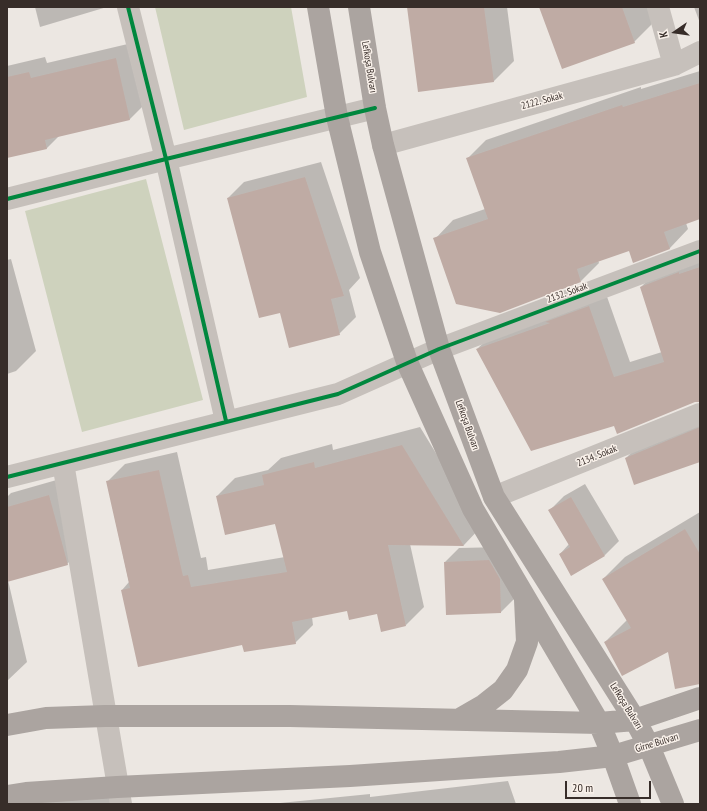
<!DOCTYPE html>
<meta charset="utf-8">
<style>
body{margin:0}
#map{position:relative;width:707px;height:811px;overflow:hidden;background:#ece7e2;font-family:"PT Sans Narrow",sans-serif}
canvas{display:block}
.frame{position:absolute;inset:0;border:8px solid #372d29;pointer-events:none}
.north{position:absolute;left:655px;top:12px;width:40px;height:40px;-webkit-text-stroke:3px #f9f1ea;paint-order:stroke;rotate:257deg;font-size:11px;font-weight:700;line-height:16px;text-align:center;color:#372d29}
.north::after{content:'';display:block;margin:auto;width:14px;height:18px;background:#372d29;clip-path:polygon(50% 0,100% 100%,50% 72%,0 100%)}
.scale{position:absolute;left:565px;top:781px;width:86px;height:18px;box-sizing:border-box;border:2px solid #372d29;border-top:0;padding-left:5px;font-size:12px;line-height:14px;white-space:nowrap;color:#372d29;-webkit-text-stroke:3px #f9f1ea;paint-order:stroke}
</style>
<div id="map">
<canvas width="707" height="811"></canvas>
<div class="frame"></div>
<div class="north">K</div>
<div class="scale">20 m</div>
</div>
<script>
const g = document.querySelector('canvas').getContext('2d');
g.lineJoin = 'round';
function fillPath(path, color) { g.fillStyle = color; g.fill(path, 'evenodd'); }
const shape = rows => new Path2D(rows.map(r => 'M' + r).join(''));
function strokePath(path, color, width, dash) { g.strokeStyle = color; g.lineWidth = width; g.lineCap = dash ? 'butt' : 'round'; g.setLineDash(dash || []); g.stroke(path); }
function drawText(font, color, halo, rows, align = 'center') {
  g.font = font + ' "PT Sans Narrow",sans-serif'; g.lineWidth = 3; g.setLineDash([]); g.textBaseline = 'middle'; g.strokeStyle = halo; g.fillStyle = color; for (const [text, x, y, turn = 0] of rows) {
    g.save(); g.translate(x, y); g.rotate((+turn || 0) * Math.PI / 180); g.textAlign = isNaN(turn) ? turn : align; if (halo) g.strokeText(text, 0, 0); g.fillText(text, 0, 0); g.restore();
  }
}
fillPath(shape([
 [155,7,291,7,307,97,184,130],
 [146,179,203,400,82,432,25,211]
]), '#ced2bd');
fillPath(shape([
 [35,7,107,7,40,27],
 [408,7,507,7,514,61,493,82],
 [541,7,649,7,655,21,634,42],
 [694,7,700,7,700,23],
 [132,43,146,103,130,119,59,136,47,148,7,157,7,66,45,57,47,63],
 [700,71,700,218,686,223,688,229,670,248,633,262,630,250,598,260,599,263,581,281,435,239,453,220,485,209,468,158,486,140,641,87,641,89],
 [321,162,360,278,349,290,356,317,339,334,280,312,228,198,244,182],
 [700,257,700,399,614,425,477,349,493,334,605,291,630,362,662,352,641,287,657,271],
 [11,259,36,351,16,371,7,374,7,260],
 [700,420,700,459,626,458,640,444],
 [420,427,481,527,464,545,410,544,424,607,406,625,378,613,348,610,312,617,313,625,295,643,243,643,122,590,129,582,107,482,125,464,177,452,201,558,206,557,208,570,285,557,275,523,217,496,235,478,268,470,281,458,332,444,333,450],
 [67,477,86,545,67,564,8,580,27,662,7,681,7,497,11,493],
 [585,484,619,541,605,555,560,554,569,544,550,510,564,496],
 [700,512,700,683,669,650,605,642,627,620,603,579,625,557],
 [503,547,515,598,501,612,445,562,459,548],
 [508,781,516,804,270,804,370,794,370,797],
 [125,793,128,804,20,804]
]), '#0003');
fillPath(shape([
 [407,7,484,7,494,82,418,92],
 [539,7,622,7,635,43,562,69],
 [116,58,130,120,45,140,47,149,7,158,7,77,29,72,31,78],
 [700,83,700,219,664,232,670,249,633,263,629,251,577,269,581,282,500,313,456,304,433,238,488,219,466,158,622,105,623,107],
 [305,177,344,296,331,299,340,335,289,348,280,313,259,318,227,198],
 [700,267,700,402,695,402,617,434,614,426,531,451,476,349,550,323,545,322,589,306,614,377,664,362,640,287,679,272,679,274],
 [700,427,700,462,634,485,625,458],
 [402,445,464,546,388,545,406,626,381,632,377,614,349,620,347,611,292,622,296,644,244,652,242,645,138,667,121,590,130,588,106,481,159,470,183,576,188,575,191,587,287,572,275,524,225,535,216,496,264,485,262,475,314,462,315,468],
 [49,495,68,565,7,582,7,507],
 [571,497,605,556,571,576,559,554,570,547,548,510],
 [685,529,700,554,700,684,675,689,668,652,622,676,604,642,631,628,602,579],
 [489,560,500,579,501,613,446,615,444,562]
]), '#bfaba4');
strokePath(shape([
 [128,7,166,159,226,421],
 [658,7,674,65],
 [383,145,674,65,700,52],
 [7,199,166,159,375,108],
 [63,463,121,804],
 [7,477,338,394,439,349,700,251],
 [494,497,700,414]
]), '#c6c0bb', 22);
strokePath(shape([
 [318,7,337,117,370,252,407,362,473,509,599,723,613,756,630,804],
 [359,7,375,108,383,145,439,349,494,497,635,720,649,746,673,804],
 [458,720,484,705,503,690,517,670,527,642,525,600],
 [7,725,46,718,105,716,290,716,599,723,635,720,700,698],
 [7,796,26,793,117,787,350,776,559,762,613,756,700,730]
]), '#aba4a0', 22);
strokePath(shape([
 [128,7,166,159,226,421],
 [7,199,166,159,375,108],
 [7,477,338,394,439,349,700,251]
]), '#00873e', 4);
drawText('10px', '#372d29', '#f9f1ea', [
 ["Lefkoşa Bulvarı",369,67,81],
 ["2122. Sokak",542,101,-15],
 ["2132. Sokak",567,293,-20],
 ["Lefkoşa Bulvarı",467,425,70],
 ["2134. Sokak",597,456,-22],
 ["Lefkoşa Bulvarı",626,706,58],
 ["Girne Bulvarı",657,743,-17]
]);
</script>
